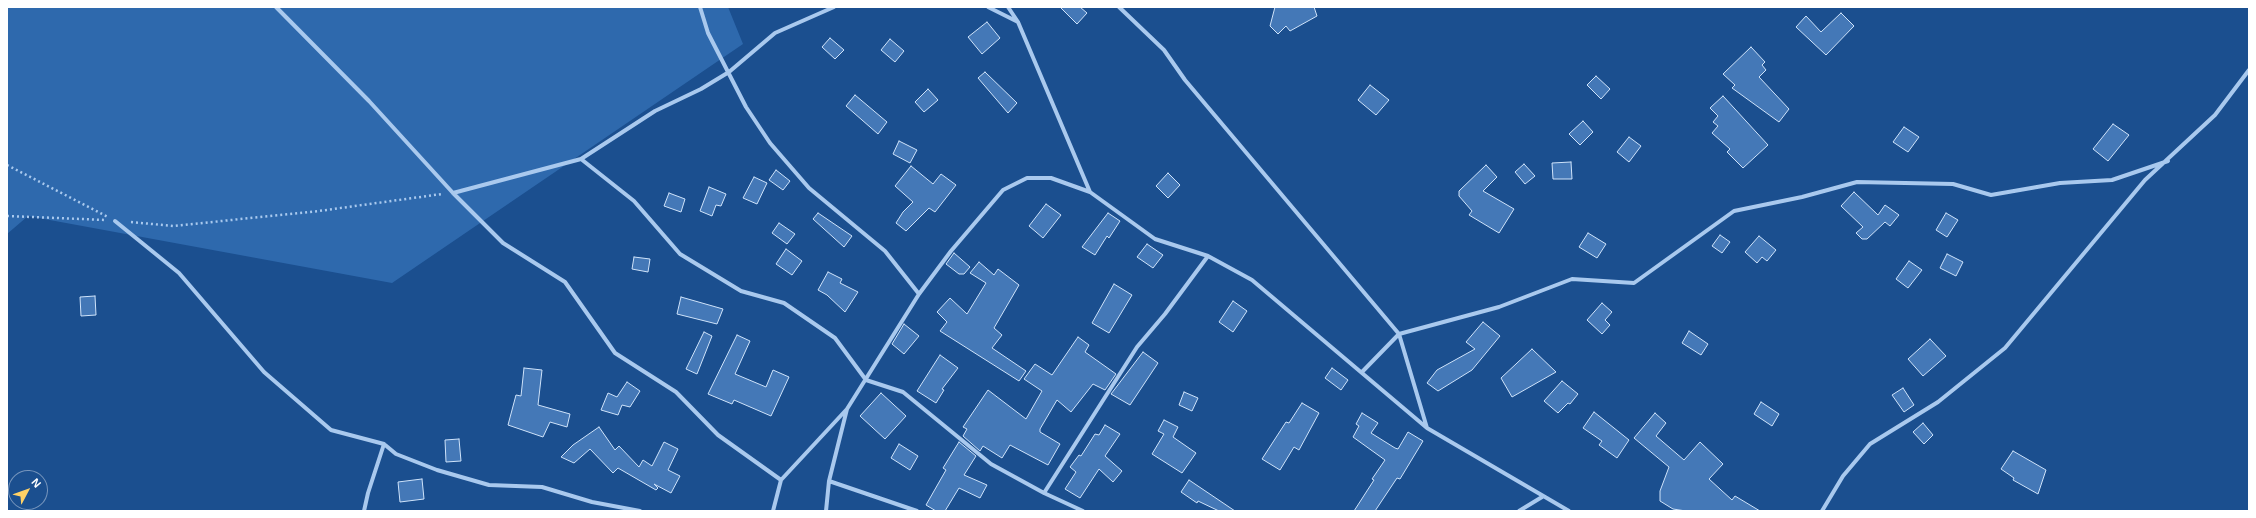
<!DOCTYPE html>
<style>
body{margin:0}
#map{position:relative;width:2256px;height:518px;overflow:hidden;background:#1b4f8f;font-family:Helvetica,sans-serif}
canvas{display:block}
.frame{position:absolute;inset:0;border:8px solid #fff;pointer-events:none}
.north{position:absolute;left:8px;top:470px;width:40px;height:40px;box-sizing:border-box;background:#1b4f8f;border:1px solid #7695bc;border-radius:50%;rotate:49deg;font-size:11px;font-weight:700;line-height:16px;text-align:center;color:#fff}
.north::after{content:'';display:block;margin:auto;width:14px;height:18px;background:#ffd166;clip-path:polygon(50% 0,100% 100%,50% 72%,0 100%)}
</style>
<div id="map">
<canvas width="2256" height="518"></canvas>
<div class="frame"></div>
<div class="north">N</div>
</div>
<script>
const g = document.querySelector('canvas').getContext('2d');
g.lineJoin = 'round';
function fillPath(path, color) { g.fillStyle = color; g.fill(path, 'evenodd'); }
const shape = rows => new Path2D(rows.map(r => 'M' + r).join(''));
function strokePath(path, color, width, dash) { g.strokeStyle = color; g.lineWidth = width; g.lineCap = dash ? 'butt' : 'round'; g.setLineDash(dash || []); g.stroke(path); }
fillPath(shape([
 [7,7,728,7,743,44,392,283,28,216,7,234]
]), '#2e69ad');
const building = shape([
 [1060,7,1080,7,1087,13,1077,24,1060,7],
 [1275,7,1314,7,1317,16,1290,31,1286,26,1278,34,1270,26,1275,7],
 [1841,13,1854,26,1826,55,1796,27,1806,16,1821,32,1841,13],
 [987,22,1000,38,982,54,968,37,987,22],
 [830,38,844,50,835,59,822,47,830,38],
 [890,39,904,51,895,62,881,50,890,39],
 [1751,47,1765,62,1762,65,1766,70,1759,77,1789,109,1779,122,1732,88,1735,85,1723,74,1751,47],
 [985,72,1017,103,1008,113,978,78,985,72],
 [1596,76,1610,89,1601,99,1587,85,1596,76],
 [1370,85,1389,100,1376,115,1358,100,1370,85],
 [928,89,938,100,924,112,915,102,928,89],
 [855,95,887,122,878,134,846,106,855,95],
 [1723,96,1768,145,1743,168,1727,152,1730,149,1712,133,1718,126,1713,122,1718,116,1710,108,1723,96],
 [1583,121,1593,132,1580,145,1569,134,1583,121],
 [2113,124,2129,135,2108,161,2093,149,2113,124],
 [1904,127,1919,137,1908,152,1893,142,1904,127],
 [1629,137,1641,146,1629,162,1617,152,1629,137],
 [899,141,917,150,910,163,893,154,899,141],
 [1571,162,1572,179,1553,179,1552,163,1571,162],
 [1524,164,1535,176,1525,184,1515,172,1524,164],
 [1486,165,1497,177,1483,191,1514,209,1499,233,1469,215,1472,211,1459,196,1459,191,1486,165],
 [911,166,933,184,941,174,956,185,935,212,929,208,906,231,896,223,903,212,913,202,895,186,911,166],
 [776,170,790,181,783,190,769,180,776,170],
 [1168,173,1180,185,1168,198,1156,186,1168,173],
 [754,177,767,183,757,204,743,198,754,177],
 [709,187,726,194,721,206,716,205,712,216,700,211,709,187],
 [1854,192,1878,215,1885,205,1899,215,1890,226,1885,222,1867,239,1862,239,1856,233,1863,227,1841,206,1854,192],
 [669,193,685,199,681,212,664,206,669,193],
 [1046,204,1061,215,1043,238,1029,226,1046,204],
 [818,213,852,236,844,247,813,219,818,213],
 [1108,213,1120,221,1109,238,1107,236,1095,255,1082,247,1108,213],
 [1946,213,1958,220,1947,237,1936,230,1946,213],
 [779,223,795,234,787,244,772,233,779,223],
 [1588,233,1606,244,1597,258,1579,247,1588,233],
 [1720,235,1730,242,1722,253,1712,246,1720,235],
 [1759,236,1776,250,1767,261,1762,257,1757,263,1745,252,1759,236],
 [1147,244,1163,255,1153,268,1137,257,1147,244],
 [786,249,802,261,792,275,776,264,786,249],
 [954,253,970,267,964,274,959,274,946,264,954,253],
 [1947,254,1963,262,1956,276,1940,268,1947,254],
 [634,257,650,259,648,272,632,269,634,257],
 [1909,261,1922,270,1908,288,1896,279,1909,261],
 [979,262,994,275,998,269,1019,285,994,328,1002,335,992,348,1026,371,1019,381,940,331,947,322,937,312,950,298,967,314,986,283,970,273,979,262],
 [828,272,842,279,840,283,858,292,845,312,827,295,818,290,828,272],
 [1114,284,1132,295,1109,333,1092,323,1114,284],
 [95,296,96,315,81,316,80,297,95,296],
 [681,297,723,309,717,324,677,314,681,297],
 [1233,301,1247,311,1233,332,1219,322,1233,301],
 [1602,303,1612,312,1605,320,1610,325,1602,334,1587,320,1602,303],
 [1483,322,1500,336,1472,370,1438,391,1427,383,1437,370,1475,349,1466,342,1483,322],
 [904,324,919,336,904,354,892,344,904,324],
 [1689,331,1708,344,1701,355,1682,343,1689,331],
 [704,332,712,336,697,374,686,369,704,332],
 [737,335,750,341,735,374,766,387,773,370,789,377,771,416,734,400,732,404,708,394,737,335],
 [1078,337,1089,345,1085,352,1116,374,1105,390,1093,384,1071,412,1057,400,1040,429,1040,432,1060,444,1048,465,1010,445,1002,458,983,446,980,451,963,436,967,429,963,427,988,390,1026,419,1042,391,1024,379,1035,364,1052,375,1078,337],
 [1930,339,1946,356,1923,376,1908,359,1930,339],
 [1532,349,1556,372,1512,397,1501,378,1532,349],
 [1143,352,1158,363,1130,405,1111,394,1143,352],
 [940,355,958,368,942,389,944,390,936,403,917,391,940,355],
 [524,368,542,370,538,405,570,414,567,427,550,422,543,437,508,425,516,395,521,396,524,368],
 [1332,368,1348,380,1341,390,1325,378,1332,368],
 [1562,381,1578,394,1570,404,1568,403,1558,413,1544,401,1562,381],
 [627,382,640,391,630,407,622,405,618,415,601,410,608,393,617,397,627,382],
 [1903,388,1914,405,1904,412,1892,395,1903,388],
 [1184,392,1198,398,1192,411,1179,405,1184,392],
 [881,393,906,416,885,439,860,416,881,393],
 [1761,402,1779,414,1772,426,1754,414,1761,402],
 [1302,403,1319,413,1299,450,1294,447,1280,470,1262,459,1286,422,1289,423,1302,403],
 [1594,412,1629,440,1617,458,1599,445,1602,441,1583,428,1594,412],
 [1362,413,1378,423,1371,433,1395,448,1398,449,1408,432,1423,441,1400,479,1397,478,1375,511,1354,511,1374,480,1372,479,1385,460,1353,437,1359,426,1356,424,1362,413],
 [1655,413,1666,423,1656,436,1684,460,1700,442,1723,464,1709,479,1732,500,1735,496,1760,511,1686,511,1673,509,1660,501,1660,491,1669,467,1634,438,1655,413],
 [1164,420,1178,427,1173,437,1196,453,1182,473,1152,454,1164,434,1158,431,1164,420],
 [1923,423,1933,435,1924,444,1913,432,1923,423],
 [1105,425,1120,434,1105,456,1122,471,1113,482,1099,469,1080,498,1065,489,1076,472,1070,467,1079,455,1081,456,1095,434,1099,435,1105,425],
 [599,427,615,450,619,446,639,467,643,460,652,466,664,442,678,449,668,470,680,476,671,493,654,484,658,488,656,490,618,468,613,473,590,449,574,463,561,457,573,445,599,427],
 [459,439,461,461,446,462,445,440,459,439],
 [959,442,976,456,964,475,987,485,980,498,959,488,945,511,936,511,926,505,946,470,943,468,959,442],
 [899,444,918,456,910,470,891,458,899,444],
 [2013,451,2046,470,2038,494,2013,480,2014,478,2001,469,2013,451],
 [422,479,424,499,400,502,398,482,422,479],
 [1189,480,1235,511,1219,511,1198,501,1197,503,1181,492,1189,480]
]);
fillPath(building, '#4478b7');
strokePath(building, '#cfe3fa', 1);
strokePath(shape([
 [7,165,108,217],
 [7,216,106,220],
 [131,222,173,226,319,211,442,194]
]), '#a9c9ee', 2.5, [2, 3]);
strokePath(shape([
 [276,7,369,101,453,193,503,243,565,282,615,353,676,392,718,435,781,480,847,409],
 [700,7,708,33,746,107,770,143,809,188,885,251,919,294],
 [988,7,1018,22],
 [1008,7,1018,22,1090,192],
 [1119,7,1164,50,1185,80,1399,334,1427,428],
 [581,159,634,201,680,254,741,291,784,303,835,338,866,380,903,392,991,464,1044,493,1083,511],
 [453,193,581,159,655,111,701,89,729,72,775,33,834,7],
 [115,221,179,273,264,372,331,430,384,444,396,454,437,470,489,485,542,487,592,502,640,511],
 [1362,372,1399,334,1499,307,1572,279,1634,283,1734,211,1802,197,1857,182,1953,184,1991,195,2060,183,2112,180,2168,161],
 [829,481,917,511],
 [1044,493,1137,347,1165,314,1208,256],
 [364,511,368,493,384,444],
 [773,511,781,480],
 [826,511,829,481,847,409,919,294,951,251,1003,190,1027,178,1051,178,1090,192,1155,239,1208,256,1252,280,1427,428,1569,511],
 [1519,511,1542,497],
 [1822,511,1843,476,1870,444,1938,402,2005,348,2145,180,2215,115,2249,70]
]), '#a9c9ee', 4);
</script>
